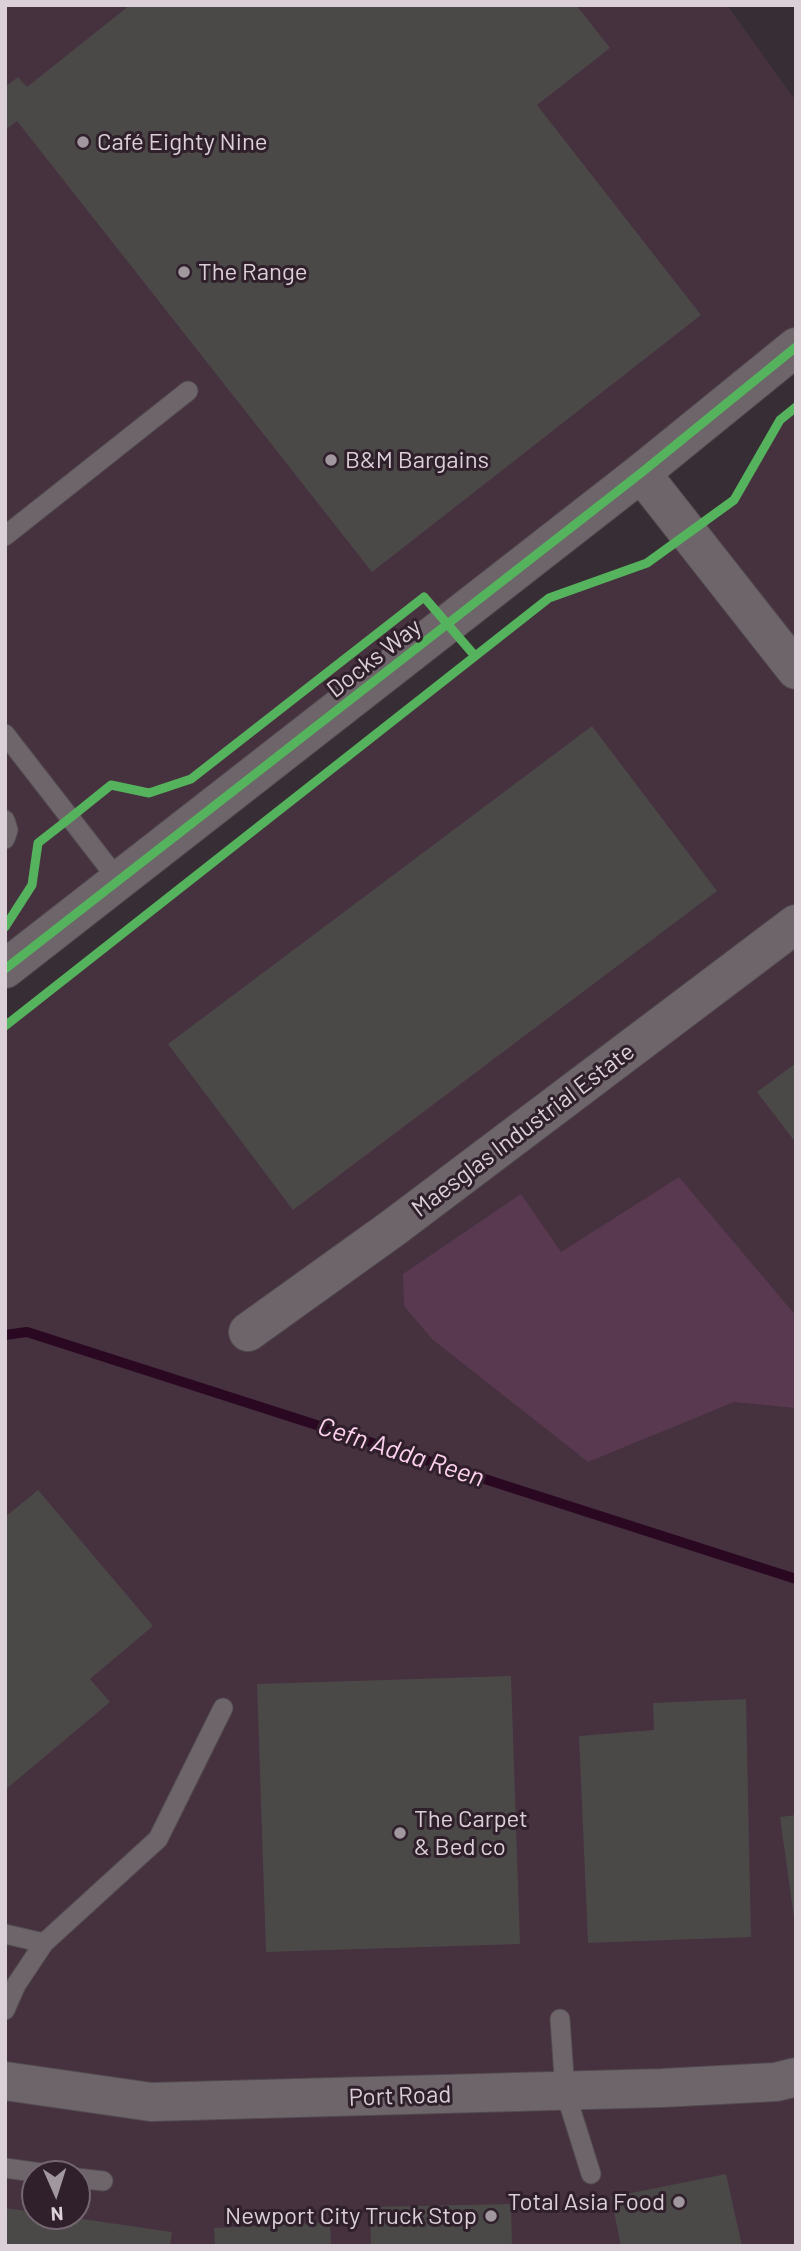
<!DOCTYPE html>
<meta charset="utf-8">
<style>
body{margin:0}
#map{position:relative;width:801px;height:2251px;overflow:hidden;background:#362e34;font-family:Barlow,sans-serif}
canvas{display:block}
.frame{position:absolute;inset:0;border:7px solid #dbd0d7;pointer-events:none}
.north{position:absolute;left:21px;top:2160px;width:70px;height:70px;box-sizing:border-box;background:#30202b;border:2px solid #746670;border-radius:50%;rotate:177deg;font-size:19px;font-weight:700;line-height:28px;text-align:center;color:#dbd0d7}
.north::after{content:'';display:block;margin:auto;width:24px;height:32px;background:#a1979e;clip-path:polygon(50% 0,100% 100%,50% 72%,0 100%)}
</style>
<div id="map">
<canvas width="801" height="2251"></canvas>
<div class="frame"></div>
<div class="north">N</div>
</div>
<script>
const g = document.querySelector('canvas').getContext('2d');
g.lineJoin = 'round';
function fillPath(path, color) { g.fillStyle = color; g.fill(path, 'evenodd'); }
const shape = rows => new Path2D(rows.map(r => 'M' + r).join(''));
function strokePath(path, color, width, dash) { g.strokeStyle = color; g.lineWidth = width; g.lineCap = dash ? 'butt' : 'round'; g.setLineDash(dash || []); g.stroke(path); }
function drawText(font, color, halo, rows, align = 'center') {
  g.font = font + ' Barlow,sans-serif'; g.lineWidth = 6; g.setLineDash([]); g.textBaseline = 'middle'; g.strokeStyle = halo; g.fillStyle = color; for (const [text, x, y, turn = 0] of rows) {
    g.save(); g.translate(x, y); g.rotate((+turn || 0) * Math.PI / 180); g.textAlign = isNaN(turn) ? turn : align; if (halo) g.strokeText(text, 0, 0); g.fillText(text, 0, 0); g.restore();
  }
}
fillPath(shape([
 [5,5,727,5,796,101,796,347,5,969],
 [796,407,796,2246,5,2246,5,1026,549,598,647,563,734,500,780,420],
 [35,2174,77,2174,77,2216,35,2216]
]), '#46313f');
fillPath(shape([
 [679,1177,796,1316,796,1408,734,1402,588,1462,432,1339,404,1306,403,1274,521,1194,561,1252]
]), '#593950');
strokePath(shape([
 [5,1335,27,1332,796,1579]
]), '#2a0822', 10);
fillPath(shape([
 [130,5,576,5,610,48,537,105,701,315,372,572,17,121,5,130,5,87,18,77,27,87],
 [592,726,717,891,293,1210,168,1044],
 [796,1063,796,1143,757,1092],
 [38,1490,153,1626,90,1679,110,1702,5,1790,5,1517],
 [511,1676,520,1944,266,1952,257,1684],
 [746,1699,751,1937,588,1943,579,1736,654,1730,653,1703],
 [796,1815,796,1918,794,1918,780,1817],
 [726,2174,742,2246,621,2246,611,2197],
 [511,2204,512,2246,371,2246,370,2207],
 [5,2208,35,2212,35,2216,62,2216,172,2232,170,2246,5,2246],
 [330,2222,331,2246,215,2246,214,2228]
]), '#4b4848');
const service = shape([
 [5,536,188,391],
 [5,734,119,881],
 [5,820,8,830,5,839],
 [5,1934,44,1943],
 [5,2010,16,1985,44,1943,158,1839,223,1708],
 [560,2019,565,2091,591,2174],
 [5,2168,49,2174],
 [77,2178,103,2181]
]);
const minor = shape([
 [641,473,796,670],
 [248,1332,393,1228,796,924],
 [5,2081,151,2102,662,2088,776,2082,796,2077]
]);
const tertiary = shape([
 [5,969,641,473,796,347]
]);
strokePath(service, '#534b50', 21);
strokePath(minor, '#534b50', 40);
strokePath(tertiary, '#534b50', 40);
strokePath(service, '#6d656a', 19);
strokePath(minor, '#6d656a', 38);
strokePath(tertiary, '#6d656a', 38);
strokePath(shape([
 [5,927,32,885,38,843,70,818,111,785,149,793,191,779,424,597,475,656],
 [5,969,641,473,796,347],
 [5,1026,549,598,647,563,734,500,780,420,796,407]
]), '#56b35d', 9);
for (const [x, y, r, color] of [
 [83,142,7,"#a1979e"],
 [184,272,7,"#a1979e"],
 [331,460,7,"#a1979e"],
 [400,1833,7,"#a1979e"],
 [679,2202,7,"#a1979e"],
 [491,2216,7,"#a1979e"]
]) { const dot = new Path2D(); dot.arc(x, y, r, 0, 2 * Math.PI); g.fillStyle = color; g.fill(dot); strokePath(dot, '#30202b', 2.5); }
drawText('24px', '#dbd0d7', '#30202b', [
 ["Café Eighty Nine",97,142],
 ["The Range",198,272],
 ["B&M Bargains",345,460],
 ["The Carpet",414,1819],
 ["& Bed co",414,1847],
 ["Total Asia Food",665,2202,"right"],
 ["Newport City Truck Stop",477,2216,"right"]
], 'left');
drawText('24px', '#dbd0d7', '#30202b', [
 ["Docks Way",374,658,-38],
 ["Maesglas Industrial Estate",523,1130,-37],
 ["Port Road",400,2096,-2]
]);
drawText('italic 26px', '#fed2ef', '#30202b', [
 ["Cefn Adda Reen",401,1452,18]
]);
</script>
